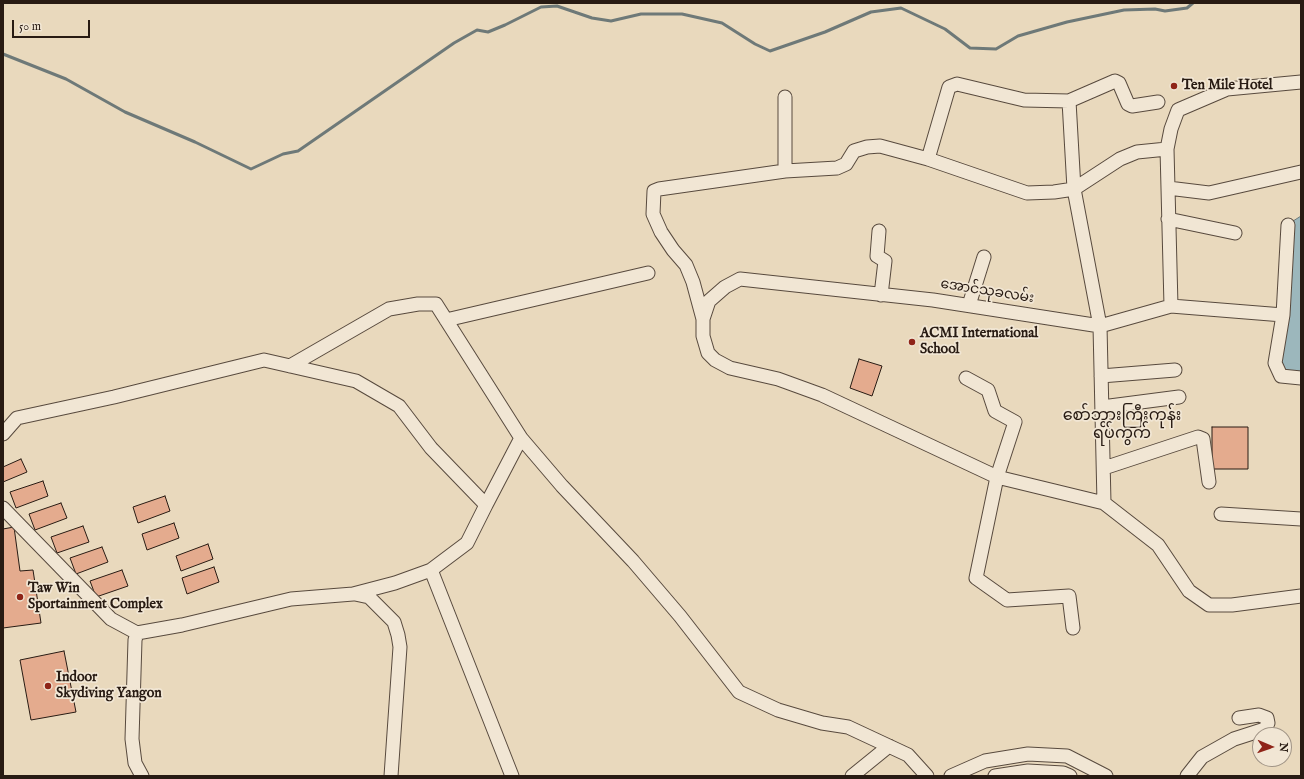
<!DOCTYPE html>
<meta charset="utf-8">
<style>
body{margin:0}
#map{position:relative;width:1304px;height:779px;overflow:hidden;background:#e9d9bd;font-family:"IM FELL English",serif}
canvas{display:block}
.frame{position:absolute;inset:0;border:4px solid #281b13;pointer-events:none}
.north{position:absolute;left:1252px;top:727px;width:40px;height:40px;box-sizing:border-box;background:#f1e6d4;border:1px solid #a19587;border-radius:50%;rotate:92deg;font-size:11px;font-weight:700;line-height:16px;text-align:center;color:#281b13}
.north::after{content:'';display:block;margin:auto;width:14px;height:18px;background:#8f2418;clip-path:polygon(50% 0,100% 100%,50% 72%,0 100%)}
.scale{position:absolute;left:12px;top:20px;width:78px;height:18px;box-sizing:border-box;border:2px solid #281b13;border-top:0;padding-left:5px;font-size:12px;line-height:14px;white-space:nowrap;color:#281b13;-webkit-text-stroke:3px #f1e6d4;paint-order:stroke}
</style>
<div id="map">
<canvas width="1304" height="779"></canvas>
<div class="frame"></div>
<div class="north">N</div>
<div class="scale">50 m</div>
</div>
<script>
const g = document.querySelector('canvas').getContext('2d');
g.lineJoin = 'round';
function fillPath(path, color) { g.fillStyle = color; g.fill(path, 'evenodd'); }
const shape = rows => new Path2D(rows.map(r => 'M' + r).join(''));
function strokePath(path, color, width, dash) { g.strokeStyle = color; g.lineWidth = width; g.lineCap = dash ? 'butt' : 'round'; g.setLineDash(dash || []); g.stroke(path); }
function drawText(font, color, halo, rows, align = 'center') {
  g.font = font + ' "IM FELL English","Noto Sans Myanmar",serif'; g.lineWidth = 3.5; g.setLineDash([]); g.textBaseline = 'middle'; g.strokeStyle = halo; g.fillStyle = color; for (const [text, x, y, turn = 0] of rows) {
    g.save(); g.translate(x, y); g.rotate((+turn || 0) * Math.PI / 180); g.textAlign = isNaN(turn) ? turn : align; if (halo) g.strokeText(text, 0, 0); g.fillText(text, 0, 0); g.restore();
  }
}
const water = shape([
 [1301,216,1301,375,1279,370,1290,223,1301,216]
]);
fillPath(water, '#9cb7bc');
strokePath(water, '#6e7978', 1);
strokePath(shape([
 [3,54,66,79,125,112,195,142,251,169,283,154,298,151,454,43,477,30,488,32,505,25,541,7,557,6,592,18,611,21,641,14,682,14,722,23,755,44,770,51,825,32,871,12,901,8,945,29,970,48,996,49,1018,36,1067,22,1124,10,1155,9,1165,11,1187,8,1193,3]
]), '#6e7978', 3);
const building = shape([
 [859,359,882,366,872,396,850,388,859,359],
 [1212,427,1248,427,1248,469,1212,469,1212,427],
 [21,459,27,472,3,482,3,467,21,459],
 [43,481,48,496,16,508,10,492,43,481],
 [165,496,170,511,138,523,133,507,165,496],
 [61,503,67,518,35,530,29,514,61,503],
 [174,523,179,538,147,550,142,534,174,523],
 [3,526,3,529,14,527,20,571,33,570,41,623,3,628,3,526],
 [83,526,89,542,57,553,51,537,83,526],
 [208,544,213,559,181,571,176,556,208,544],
 [102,547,108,562,76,574,70,558,102,547],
 [214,567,219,582,187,594,182,578,214,567],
 [122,570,128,586,96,597,90,581,122,570],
 [64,651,76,712,31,720,20,660,64,651]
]);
fillPath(building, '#e4ab8e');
strokePath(building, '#281b13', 1);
const minor = shape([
 [785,97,785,171],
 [1069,101,1074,189,1100,326,1104,503],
 [1167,149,1137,152,1120,159,1074,189,1054,192,1027,193,928,159,880,146,867,147,854,151,846,164,837,168,785,171,659,189,654,191,653,214,661,232,673,250,686,265,693,282,703,319,703,336,708,353,715,360,730,368,778,379,822,395,997,477,1104,503,1158,545,1189,591,1209,605,1232,605,1301,596],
 [928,159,949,87,957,84,1024,100,1069,101,1115,81,1119,83,1128,104,1132,106,1158,102],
 [1168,188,1209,193,1301,172],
 [1168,219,1235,233],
 [1288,225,1283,315,1275,363,1281,376,1301,378],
 [879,231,877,256,885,261,881,295],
 [969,305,984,257],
 [1171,306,1167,149,1171,129,1178,110,1227,89,1301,82],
 [703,319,709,301,725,287,740,279,933,300,1100,326,1171,306,1283,315],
 [446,320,648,273],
 [290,366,389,309,418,304,436,304,521,438],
 [1101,376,1175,370],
 [966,378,988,390,995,411,1015,422,997,477,976,578,1007,600,1069,596,1073,628],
 [1102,407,1179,397],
 [3,434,17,418,114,397,264,360,356,381,399,406,431,448,486,505,521,438,562,486,633,561,680,616,739,692,778,710,822,723,848,727,908,755,927,776],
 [1104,468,1198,437,1203,439,1209,482],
 [3,508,111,619,137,633],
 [1221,514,1301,519],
 [431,570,512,776],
 [355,594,369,597,394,622,398,635,400,647,391,776],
 [142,776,135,763,132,739,135,640,137,633,182,625,291,599,353,594,395,583,431,570,467,543,486,505],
 [852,776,889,746],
 [951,776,985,761,1028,754,1067,756,1106,776],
 [995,776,1028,771,1063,773,1070,776],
 [1187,776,1202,757,1234,739,1265,729,1268,723,1267,718,1259,715,1239,718]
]);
strokePath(minor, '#584a3e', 15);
strokePath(minor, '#f1e6d4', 13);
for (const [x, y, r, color] of [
 [1174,86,4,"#8f2418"],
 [912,342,4,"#8f2418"],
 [20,597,4,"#8f2418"],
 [48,686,4,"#8f2418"]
]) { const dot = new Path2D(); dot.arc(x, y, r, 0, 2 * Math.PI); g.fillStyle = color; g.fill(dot); strokePath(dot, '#f1e6d4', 1.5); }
drawText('bold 14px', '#281b13', '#f1e6d4', [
 ["Ten Mile Hotel",1182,86],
 ["ACMI International",920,334],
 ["School",920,350],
 ["Taw Win",28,589],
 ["Sportainment Complex",28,605],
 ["Indoor",56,678],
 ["Skydiving Yangon",56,694]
], 'left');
drawText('14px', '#281b13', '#f1e6d4', [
 ["အောင်သုခလမ်း",987,292,9]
]);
drawText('16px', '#281b13', '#f1e6d4', [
 ["စော်ဘွားကြီးကုန်း",1122,417],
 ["ရပ်ကွက်",1122,435]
]);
</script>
